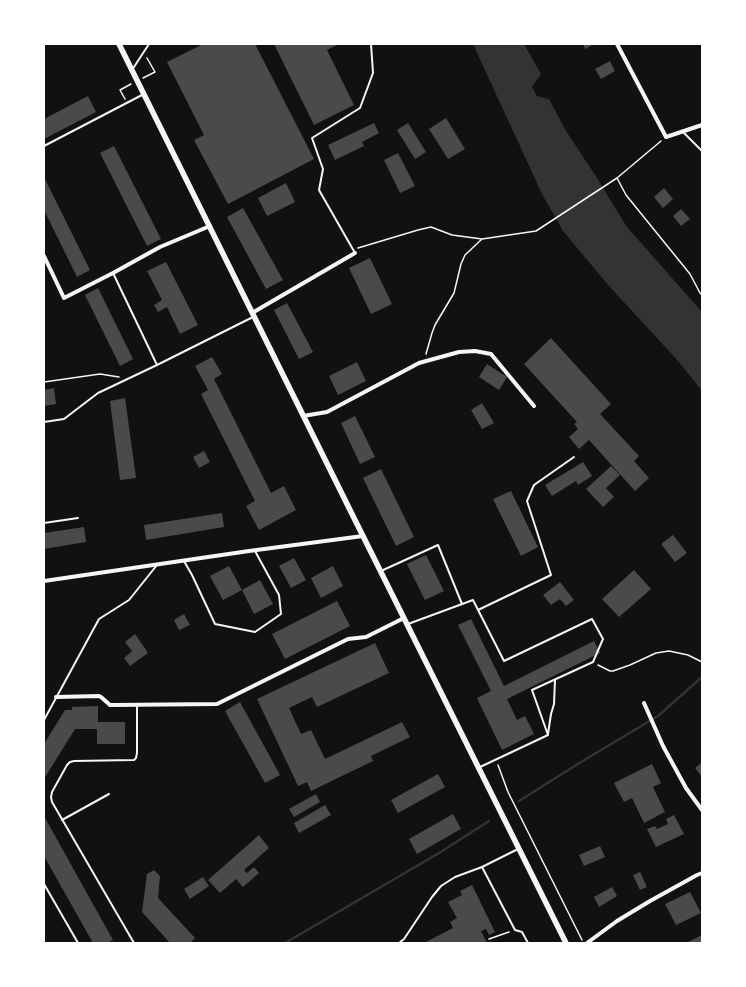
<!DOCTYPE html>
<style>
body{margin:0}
#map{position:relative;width:746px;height:987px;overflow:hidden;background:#111;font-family:"Libre Baskerville",serif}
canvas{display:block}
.frame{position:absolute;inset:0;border:45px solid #fff;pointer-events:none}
</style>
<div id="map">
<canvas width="746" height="987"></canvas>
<div class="frame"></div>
</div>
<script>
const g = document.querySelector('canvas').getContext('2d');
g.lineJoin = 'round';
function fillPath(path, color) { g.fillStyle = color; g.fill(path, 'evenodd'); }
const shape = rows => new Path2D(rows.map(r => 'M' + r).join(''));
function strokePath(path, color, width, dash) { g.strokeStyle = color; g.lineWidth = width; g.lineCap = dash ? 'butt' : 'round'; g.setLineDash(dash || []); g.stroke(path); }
fillPath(shape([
 [473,44,524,44,541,74,532,87,537,96,549,99,566,131,597,178,609,198,627,227,702,312,702,391,679,362,609,286,563,231,542,194]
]), '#333');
strokePath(shape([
 [519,801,581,762,658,716,702,677],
 [285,943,439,853,489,821]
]), '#333', 2.5);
fillPath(shape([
 [203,44,255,44,314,159,228,204,194,140,204,135,167,62],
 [274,44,339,44,327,50,354,105,314,125],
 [583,44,594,44,585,49],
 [610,61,615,71,601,79,595,69],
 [88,96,96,112,44,139,44,119],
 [446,118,465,149,448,159,429,129],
 [374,123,379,133,362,142,364,146,335,160,328,145],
 [408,123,426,152,415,159,397,130],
 [114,146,161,239,147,246,100,153],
 [398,153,415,186,400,193,384,160],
 [44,177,90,270,77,277,44,210],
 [286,183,295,202,267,216,258,198],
 [664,188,673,199,663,208,654,197],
 [243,208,283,280,266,289,227,217],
 [681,209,690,219,681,226,673,216],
 [370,258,392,304,371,314,349,268],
 [166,262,198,325,180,334,167,307,158,312,154,305,162,300,147,271],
 [98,288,133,359,120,366,85,295],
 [287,303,313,352,299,359,274,310],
 [551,338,611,404,600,414,639,456,634,461,649,478,635,491,589,440,579,449,569,437,578,429,574,424,577,422,524,364],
 [212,357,222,374,214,379,271,493,284,486,296,510,259,530,246,506,255,501,201,394,208,390,195,366],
 [357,362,366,381,338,395,329,376],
 [487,364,507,377,499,390,479,377],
 [54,388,56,404,44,406,44,390],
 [125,398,136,478,120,480,110,401],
 [482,403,494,423,482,429,471,410],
 [355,416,375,457,360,464,341,423],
 [204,451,210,462,199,468,193,457],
 [583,462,592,476,578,485,576,481,552,496,545,485],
 [611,466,620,475,606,488,614,497,603,507,586,489],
 [381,469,414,537,396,546,363,478],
 [511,491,538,547,521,556,493,499],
 [222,513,224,527,146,540,144,525],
 [84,527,86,542,44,549,44,533],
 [673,535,687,553,675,562,661,544],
 [426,555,444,591,425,600,407,564],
 [294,558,306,580,291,588,279,566],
 [229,566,242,590,223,600,210,576],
 [333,566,343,586,321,598,311,578],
 [634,570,651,589,619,617,602,599],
 [260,580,273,604,254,614,242,590],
 [560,582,574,600,566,606,560,599,551,605,543,595],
 [337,601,350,626,285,659,272,634],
 [184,614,190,625,179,630,174,620],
 [471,619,504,686,594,641,600,653,507,699,517,720,525,716,534,734,502,750,477,698,491,691,458,625],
 [135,634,148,653,130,666,124,658,132,651,125,642],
 [375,643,389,673,317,707,312,697,289,708,301,734,311,730,325,759,402,722,410,737,371,756,373,761,311,791,307,782,298,786,257,699],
 [240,702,280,775,265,783,225,711],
 [98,706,98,722,125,722,125,744,97,744,97,729,75,729,44,779,44,744,65,710,72,710,72,707],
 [702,762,702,777,695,768],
 [652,764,661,783,653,787,665,812,644,823,632,798,624,802,614,783],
 [438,774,445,787,398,813,391,800],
 [316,794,320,802,294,817,289,809],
 [325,805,331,815,299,833,294,823],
 [453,814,461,829,417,854,409,839],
 [674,815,684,834,656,847,647,829,655,826,657,829,668,824,666,819],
 [44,816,113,940,107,943,93,943,44,856],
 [259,835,269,848,244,870,247,873,254,867,259,873,243,887,236,879,220,893,208,880],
 [600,846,605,857,584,866,579,855],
 [154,870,160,876,158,898,195,938,190,943,170,943,142,912,147,874],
 [640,872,647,887,640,890,633,875],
 [203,877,209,886,190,899,184,889],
 [472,885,495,932,489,935,486,929,481,931,487,943,424,943,453,928,450,922,457,918,448,902,462,895,460,891],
 [612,887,617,896,599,907,594,897],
 [690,892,701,913,676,925,665,904],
 [702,935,702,943,686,943]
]), '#4a4a4a');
strokePath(shape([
 [143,78,155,72,147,58],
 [125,99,120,90,131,84],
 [617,178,626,195,690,274,700,293,702,295],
 [358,248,418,230,431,227,452,235,482,239,536,231,617,178,661,141],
 [426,354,432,333,435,325,454,293,461,264,465,255,482,239],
 [44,382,100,374,119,377],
 [598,665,610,671,613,671,630,665,656,653,669,651,688,655,702,662],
 [498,765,508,792,582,940],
 [489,939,509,932]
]), '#f5f5f5', 1.5);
strokePath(shape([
 [132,70,149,44],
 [683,132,702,151],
 [44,146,142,95],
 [355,253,319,190,323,169,312,138,360,108,373,73,371,44],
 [113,273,157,365,253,317],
 [44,422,64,419,98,393,157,365],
 [44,523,78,518],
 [184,561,192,575,215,624,255,632,281,614,279,595,255,551],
 [381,571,438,545,462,604],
 [478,610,551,575,527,501,534,485,574,457],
 [408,624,473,600,504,661,592,619,603,639,593,662,532,690,548,735,480,767],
 [44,720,99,619,129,600,157,565],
 [548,734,551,714,554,704,555,680],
 [62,820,109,794],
 [482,867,515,930,522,932,528,943],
 [44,884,78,943],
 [134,943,52,802,51,797,52,792,67,765,70,762,74,761,134,760,136,758,137,753,137,705],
 [399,943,404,939,432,897,441,886,455,877,482,867,518,849]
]), '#f5f5f5', 2);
strokePath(shape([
 [617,44,666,137,702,125],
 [44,256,64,298,113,273,160,247,210,226],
 [252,313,355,253],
 [303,416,327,412,419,363,459,352,475,351,491,354,534,406],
 [44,581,249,551,363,536],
 [56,697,99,696,101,697,110,705,113,705,217,704,348,639,366,637,404,618],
 [644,703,663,746,686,788,702,810],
 [587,943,617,921,650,901,697,875,702,873]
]), '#f5f5f5', 4);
strokePath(shape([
 [119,44,354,518,566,943]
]), '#f5f5f5', 5.5);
</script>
